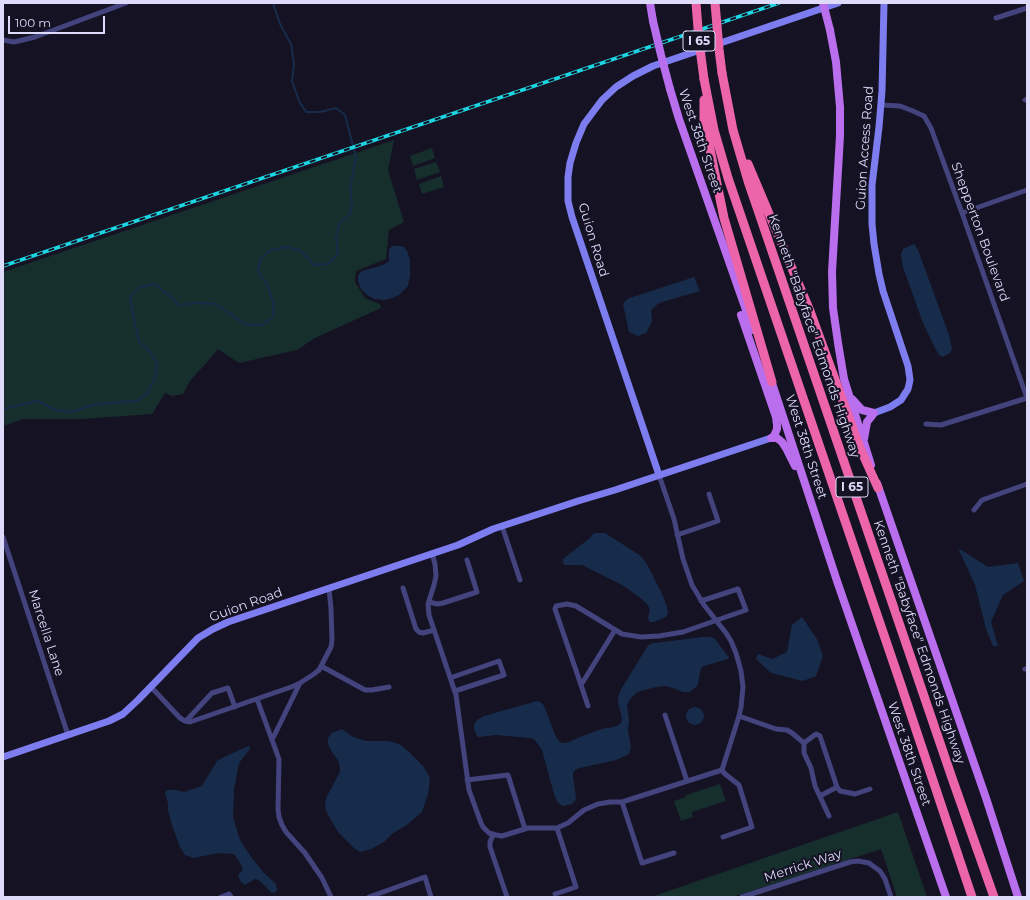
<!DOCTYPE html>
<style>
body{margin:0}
#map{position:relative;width:1030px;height:900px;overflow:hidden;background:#151224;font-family:Montserrat,sans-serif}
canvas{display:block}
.frame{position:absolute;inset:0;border:4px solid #dddafa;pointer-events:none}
.scale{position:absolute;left:8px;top:16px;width:97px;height:18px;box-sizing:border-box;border:2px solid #dddafa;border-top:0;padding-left:5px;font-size:12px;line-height:14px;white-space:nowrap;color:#dddafa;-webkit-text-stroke:3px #151224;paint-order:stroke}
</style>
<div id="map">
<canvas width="1030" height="900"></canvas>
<div class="frame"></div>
<div class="scale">100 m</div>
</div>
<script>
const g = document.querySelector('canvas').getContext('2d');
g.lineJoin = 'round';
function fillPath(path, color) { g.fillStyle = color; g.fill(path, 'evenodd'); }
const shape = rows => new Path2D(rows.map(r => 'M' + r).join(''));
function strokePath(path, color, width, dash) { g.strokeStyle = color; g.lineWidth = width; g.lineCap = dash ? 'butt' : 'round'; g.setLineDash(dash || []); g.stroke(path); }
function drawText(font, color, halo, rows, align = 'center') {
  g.font = font + ' Montserrat,sans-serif'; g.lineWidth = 4; g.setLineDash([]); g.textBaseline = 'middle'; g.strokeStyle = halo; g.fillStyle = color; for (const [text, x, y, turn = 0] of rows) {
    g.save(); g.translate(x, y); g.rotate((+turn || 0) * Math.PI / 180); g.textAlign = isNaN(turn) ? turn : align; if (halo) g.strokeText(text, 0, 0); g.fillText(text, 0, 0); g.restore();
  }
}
fillPath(shape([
 [394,140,388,170,404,222,389,230,386,259,356,271,355,282,365,298,380,304,381,308,315,338,297,350,239,363,218,349,208,361,190,381,183,394,172,396,165,393,152,414,83,419,23,419,3,426,3,272],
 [432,148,435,158,413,166,410,156],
 [436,162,440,172,417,180,414,169],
 [441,176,444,187,422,194,419,184],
 [720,784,726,801,692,812,693,817,681,821,674,801,686,797,686,795],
 [898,812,927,897,897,897,881,849,733,897,651,897]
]), '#162e2c');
fillPath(shape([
 [914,244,918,250,949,335,952,350,950,353,943,357,939,355,935,348,923,323,903,267,901,255,903,249],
 [392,246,399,246,404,247,407,251,410,260,410,275,408,286,399,295,392,298,385,300,374,299,367,295,361,289,358,281,358,275,362,271,383,265,389,261,389,249],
 [694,277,700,291,659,303,651,310,652,321,646,333,638,336,629,332,623,304,627,299],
 [595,533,605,533,641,556,648,566,664,598,667,608,668,614,666,617,654,622,651,622,649,621,648,617,650,610,648,605,643,600,624,586,582,565,565,565,563,563,563,559,590,538,592,535],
 [958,548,988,567,1018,563,1024,581,1003,595,991,622,998,646,993,646,986,629,975,585],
 [802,617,817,639,823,656,816,676,803,681,771,673,756,659,758,654,772,659,787,652,792,625],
 [703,637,710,637,715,639,727,655,729,657,728,659,704,666,701,668,698,683,697,686,690,692,683,692,676,689,665,686,656,687,637,692,630,699,627,705,629,720,628,730,631,747,629,754,616,760,580,768,575,770,573,773,573,776,576,798,575,801,572,804,563,806,558,803,554,794,542,750,535,740,531,738,496,735,479,737,477,736,474,729,474,725,477,720,484,716,537,701,540,702,543,704,546,711,556,737,559,741,562,743,567,743,580,737,605,728,609,728,617,726,621,723,622,717,618,703,618,698,620,691,647,647,650,644,655,643],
 '686 716a9 9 0 1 1 18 0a9 9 0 1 1-18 0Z',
 [342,729,353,737,366,741,389,741,401,745,409,752,423,766,430,778,428,794,422,812,408,824,392,834,384,842,371,849,360,852,354,848,338,832,327,813,325,805,327,796,340,772,340,767,338,760,332,752,328,744,328,738,332,733],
 [249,746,250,749,239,763,234,789,233,817,240,840,251,857,264,873,276,884,277,889,276,892,272,893,259,880,255,879,245,885,241,882,238,875,243,870,241,864,234,854,219,853,193,858,185,855,180,847,173,828,168,811,168,803,165,793,167,790,176,790,184,792,202,786,217,761,226,756]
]), '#172c4a');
strokePath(shape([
 [3,410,11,407,38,401,55,410,72,412,92,405,119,402,137,401,148,393,155,377,157,363,150,352,139,342,134,319,130,297,140,287,154,284,166,293,179,305,196,303,216,304,246,325,262,325,273,317,274,305,268,286,258,271,261,258,271,250,285,247,299,250,314,265,328,264,338,254,336,238,339,224,350,214,352,202,350,187,356,157,345,115,336,108,320,112,306,112,299,101,292,81,294,64,291,44,280,24,274,6,274,3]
]), '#172c4a', 2);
strokePath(shape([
 [996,18,1027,8],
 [3,40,14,42,35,37,126,3],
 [1025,100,1027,99],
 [881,105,900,106,913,111,924,116,931,128,962,213,1027,398],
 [962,213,1027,190],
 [926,424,941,425,1027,398],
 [659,475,674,519,683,559,692,585,704,605,726,633,731,641,736,653,741,671,743,687,741,707,739,716,722,770,724,773,739,785,752,827,723,837],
 [974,510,982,500,1027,484],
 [502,526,520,580],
 [677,535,718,521,709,494],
 [3,537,68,735],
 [432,553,435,564,436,576,434,585,428,604,429,615,456,695,469,790,481,823,483,827,489,833,496,835,502,836,528,828,557,828,568,823,584,810,598,804,610,802,622,802,722,770],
 [403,588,416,629,419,632,423,633,434,630],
 [429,602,437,604,443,603,477,592,467,560],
 [321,666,365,690,372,690,389,687],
 [1025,669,1027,669],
 [450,678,499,661,504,675,455,691],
 [581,685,555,609,556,606,567,604,576,606,622,634,641,637,659,636,683,632,746,610,738,589,701,601],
 [151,687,180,718,185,721,190,722,294,686,300,683],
 [257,699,279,759,278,809,279,817,282,825,286,832,305,853,322,878,331,897],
 [588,706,581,685,615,630],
 [665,715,687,781],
 [739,716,776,729,787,730,792,733,804,743],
 [186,721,212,693,228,688,235,707],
 [272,740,300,683,314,674,319,670,331,647,332,640,331,609,329,588],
 [804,743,816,734,820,736,837,787,840,791,855,794,870,789],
 [804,743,804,753,811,768,815,786,829,816],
 [467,780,508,775,525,829],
 [820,796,837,787],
 [622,802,642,863,674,853],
 [493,835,490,842,490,847,507,897],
 [555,894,576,887,557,828],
 [221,897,229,894,231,897],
 [369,897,425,877,431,897],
 [742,897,850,862,858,861,869,863,873,866,880,871,885,879,891,897]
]), '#43437e', 5);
strokePath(shape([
 [874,413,890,407,901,400,908,389,910,380,908,366,883,291,879,274,874,244,872,224,872,185,879,127,882,91,884,3],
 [659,475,572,217,568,201,568,177,570,163,576,143,584,124,602,100,616,87,633,76,653,66,838,3],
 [3,757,109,721,123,714,138,700,198,638,213,629,228,622,458,545,493,529,578,501,615,490,771,438]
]), '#7d7def', 7);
strokePath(shape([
 [650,3,653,21],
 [830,30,836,62,840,107,840,136,832,272,833,308,838,343,844,379,871,465],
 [670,89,679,119,753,330],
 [741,315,776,417,777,425,777,429,774,436,771,438,777,438,782,442,786,448,795,466],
 [770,377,837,581,946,897],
 [852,399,862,410,874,413,867,422,864,439],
 [877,483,986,798,1018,897]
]), '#b96eed', 8);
strokePath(shape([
 [722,73,733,130,748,181,952,778,994,897],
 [704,79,714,130,728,178,900,682,972,897],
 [704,100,704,120,724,218,772,382],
 [748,164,810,311,860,448,878,488]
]), '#ec64a9', 9);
const rail = shape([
 [3,266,779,3]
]);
strokePath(rail, '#1dd6e3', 3.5);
strokePath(rail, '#151224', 2, [6]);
strokePath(shape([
 [823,3,830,30],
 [653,21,661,55,670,89]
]), '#b96eed', 8);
strokePath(shape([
 [696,3,699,41,704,79],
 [715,3,719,49,722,73]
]), '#ec64a9', 9);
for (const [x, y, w] of [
 [699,41,32],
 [852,487,32]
]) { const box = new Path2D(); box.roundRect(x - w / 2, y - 10, w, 20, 3); g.fillStyle = '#151224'; g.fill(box); strokePath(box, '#dddafa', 1); }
drawText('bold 12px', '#dddafa', null, [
 ["I 65",699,41],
 ["I 65",852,487]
]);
drawText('13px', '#dddafa', '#151224', [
 ["West 38th Street",700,141,71],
 ["Guion Access Road",865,148,-86],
 ["Shepperton Boulevard",980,232,70],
 ["Guion Road",593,240,73],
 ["Kenneth \"Babyface\" Edmonds Highway",814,336,71],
 ["West 38th Street",806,447,72],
 ["Guion Road",246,605,-20],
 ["Marcella Lane",46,633,72],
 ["Kenneth \"Babyface\" Edmonds Highway",919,642,71],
 ["West 38th Street",909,754,71],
 ["Merrick Way",803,866,-18]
]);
</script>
